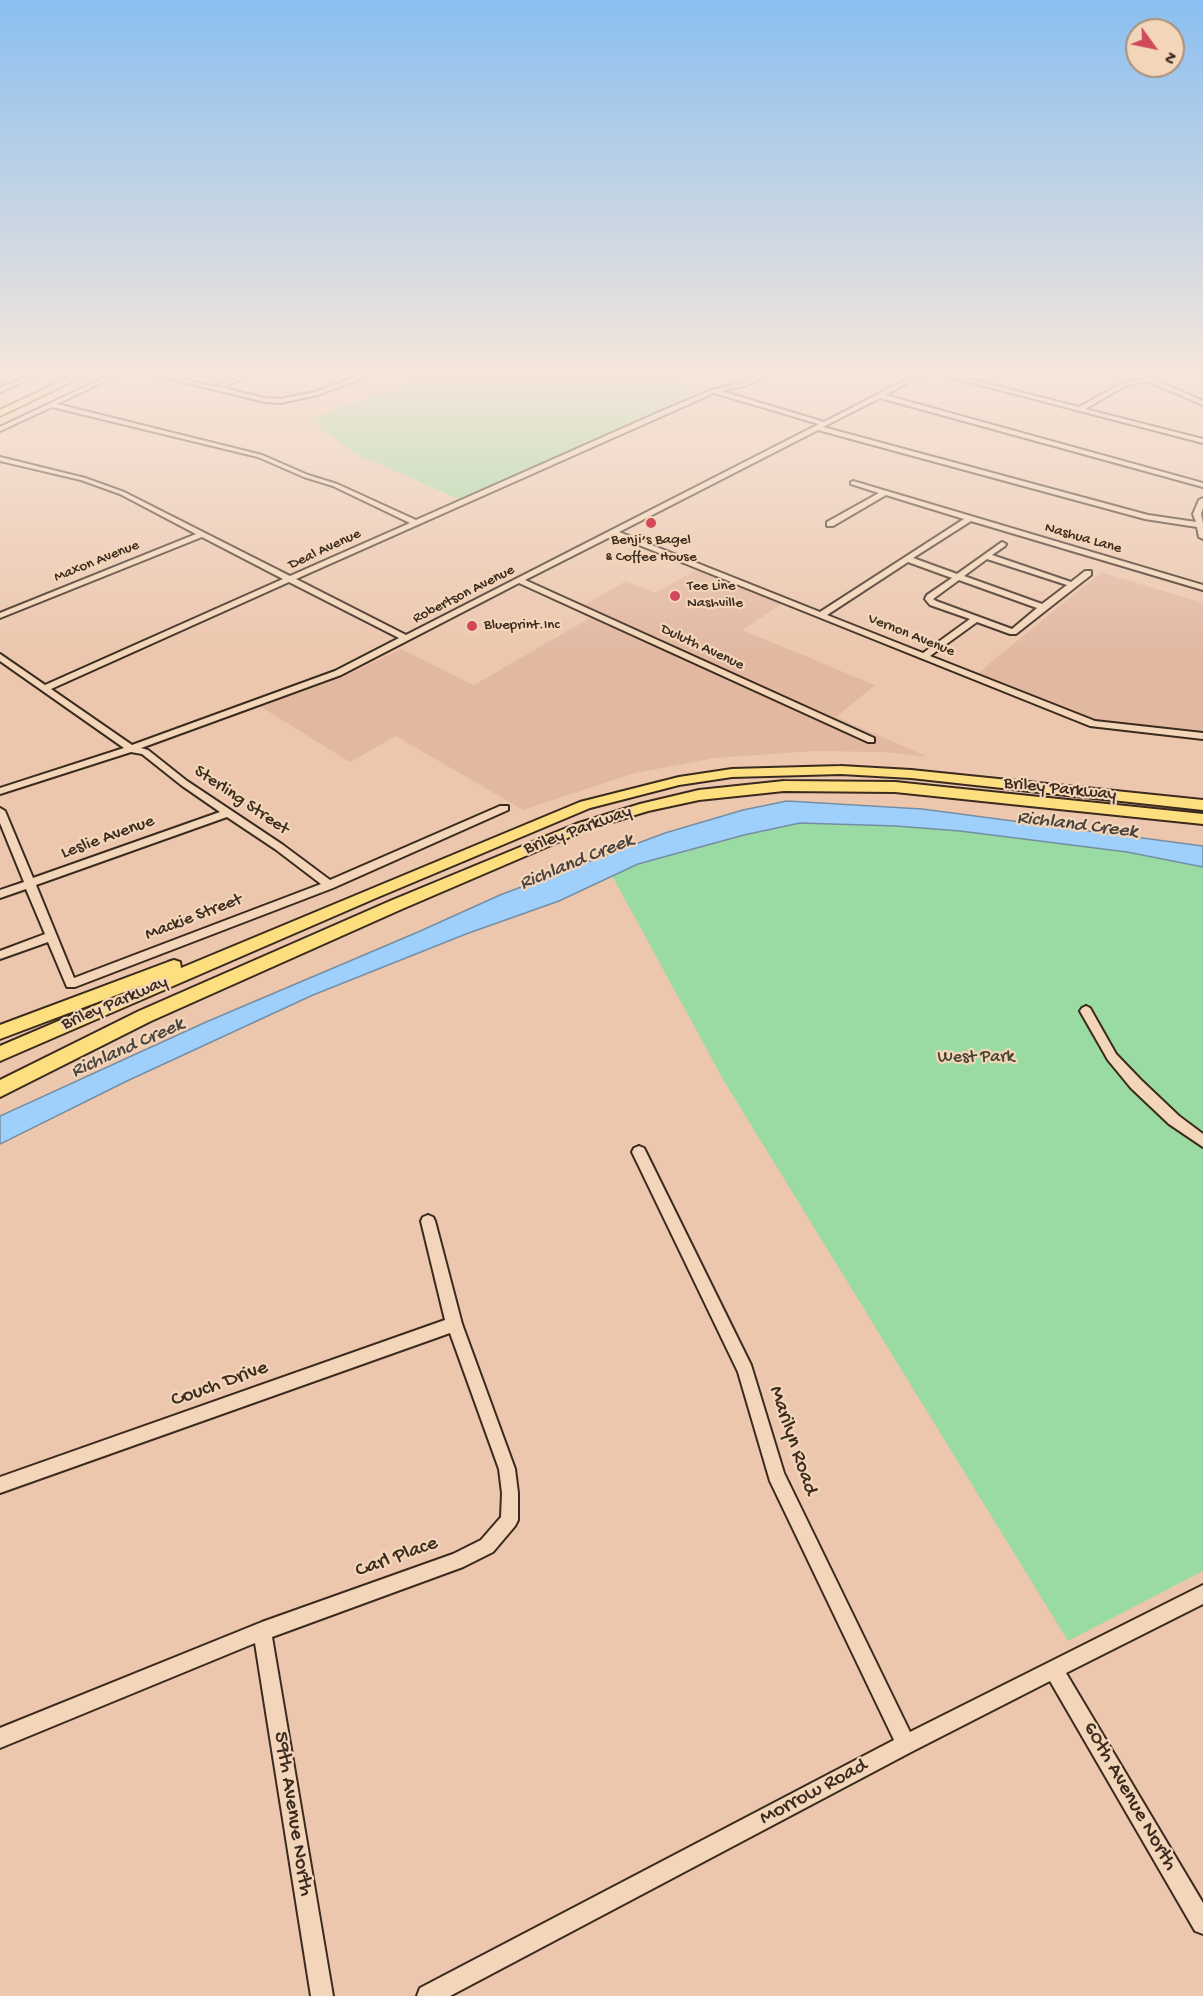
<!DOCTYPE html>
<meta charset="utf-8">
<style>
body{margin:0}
#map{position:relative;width:1203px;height:1996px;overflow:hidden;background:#ecc7ae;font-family:"Gochi Hand",sans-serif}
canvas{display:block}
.north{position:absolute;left:1125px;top:18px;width:60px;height:60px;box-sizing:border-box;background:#f3d6b9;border:2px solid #a9917b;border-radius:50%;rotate:123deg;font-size:16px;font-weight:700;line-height:24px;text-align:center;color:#3b2a1e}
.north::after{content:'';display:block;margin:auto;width:21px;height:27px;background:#d1495b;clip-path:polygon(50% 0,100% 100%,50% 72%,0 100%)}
</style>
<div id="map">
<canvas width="1203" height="1996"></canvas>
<div class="north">N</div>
</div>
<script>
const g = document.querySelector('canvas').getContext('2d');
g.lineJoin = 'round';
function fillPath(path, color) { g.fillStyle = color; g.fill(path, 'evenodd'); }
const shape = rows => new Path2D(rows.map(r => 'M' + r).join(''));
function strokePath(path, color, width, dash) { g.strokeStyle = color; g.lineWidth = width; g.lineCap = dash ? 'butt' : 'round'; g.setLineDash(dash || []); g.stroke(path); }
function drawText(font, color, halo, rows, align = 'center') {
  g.font = font + ' "Gochi Hand",sans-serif'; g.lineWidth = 4.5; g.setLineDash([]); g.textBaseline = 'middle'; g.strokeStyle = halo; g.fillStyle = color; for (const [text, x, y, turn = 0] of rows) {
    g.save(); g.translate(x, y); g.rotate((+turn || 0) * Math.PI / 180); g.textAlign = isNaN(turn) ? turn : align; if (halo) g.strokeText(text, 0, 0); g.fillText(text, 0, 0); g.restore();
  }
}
fillPath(shape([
 [698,569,782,604,742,630,875,685,836,717,928,757,885,752,814,751,715,758,635,773,523,810,396,736,350,762,261,707,343,677,401,649,474,685,600,612,584,605,626,581,655,593],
 [1101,572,1203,603,1203,732,1091,719,978,673]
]), '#e2b8a1');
fillPath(shape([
 [423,375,663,375,708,389,461,500,354,453,309,420],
 [808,817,946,823,1203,862,1203,1571,1068,1641,724,1081,609,870]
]), '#9adaa3');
const water = shape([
 [787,801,922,809,1203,846,1203,867,1127,852,960,831,896,826,800,823,744,835,638,864,559,901,466,934,313,995,127,1081,0,1144,0,1116,206,1022,418,932,500,895,550,876,665,833,743,810,787,801]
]);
fillPath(water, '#9ed0fb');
strokePath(water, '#768ea3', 1.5);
const minor = shape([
 [30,375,38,375,0,392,0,388,30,375],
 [110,375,118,375,57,404,262,455,308,475,337,484,416,520,664,410,712,390,743,383,760,375,768,375,747,385,721,391,824,422,915,375,923,375,885,395,1203,483,1203,487,880,398,823,427,1148,515,1196,522,1193,514,1199,500,1203,498,1203,508,1201,514,1203,523,1203,539,1199,537,1197,527,1145,519,818,430,619,532,820,612,964,519,886,495,833,526,827,526,827,522,879,493,851,484,851,482,853,481,1203,585,1203,590,971,521,913,558,957,574,1002,542,1006,544,1005,546,992,555,1071,582,1085,571,1091,571,1091,575,1016,634,1010,634,977,622,930,656,1095,721,1203,733,1203,739,1090,726,614,535,525,580,874,738,874,742,868,742,519,583,341,675,141,748,148,750,187,781,283,845,330,880,500,806,508,806,508,810,333,888,75,987,67,987,48,942,0,959,0,951,45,934,26,889,0,898,0,890,24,882,0,823,0,808,5,811,33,878,220,812,181,785,142,754,131,752,0,794,0,788,124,748,0,661,0,654,45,685,283,579,202,537,0,618,0,613,196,534,120,494,81,480,0,461,0,457,85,478,124,492,290,576,410,523,333,486,304,477,258,457,52,407,0,431,0,427,110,375],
 [714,393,819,424,406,635,296,579,714,393],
 [987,559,1067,585,1042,604,964,576,987,559],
 [908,562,952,578,927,595,925,599,930,605,970,619,923,653,827,615,908,562],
 [959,580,1037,608,1012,629,936,601,933,599,959,580],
 [289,582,399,638,335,671,132,745,51,689,289,582],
 [227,817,275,849,321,884,74,978,36,885,227,817],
 [154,375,166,375,216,387,242,375,250,375,222,388,265,398,280,399,315,392,361,375,370,375,318,395,280,403,265,402,154,375],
 [942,375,953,375,1079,407,1121,384,1142,379,1138,376,1144,375,1203,401,1203,405,1147,381,1125,386,1085,409,1203,439,1203,443,942,375],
 [1086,1006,1090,1008,1116,1054,1141,1080,1179,1116,1203,1134,1203,1147,1169,1124,1131,1088,1108,1060,1080,1011,1082,1008,1086,1006],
 [639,1146,644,1148,751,1365,784,1473,910,1732,1203,1585,1203,1604,1066,1673,1203,1903,1203,1934,1195,1931,1050,1681,913,1751,450,1996,417,1996,420,1988,894,1740,770,1481,738,1372,632,1152,634,1148,639,1146],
 [428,1215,433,1217,435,1221,462,1324,515,1469,518,1493,518,1520,515,1526,493,1552,463,1567,272,1637,333,1996,311,1996,255,1643,0,1748,0,1728,262,1622,453,1554,481,1540,501,1517,502,1493,499,1469,450,1333,0,1493,0,1477,445,1320,421,1221,423,1217,428,1215]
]);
const highway = shape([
 [74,375,86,375,0,416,0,410,74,375],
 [841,766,911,770,1203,800,1203,810,911,778,841,774,732,777,679,785,590,808,376,898,0,1061,0,1046,143,985,0,1039,0,1025,168,962,174,960,180,962,181,968,580,802,679,777,732,769,841,766],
 [784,781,895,782,1203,814,1203,824,895,792,784,791,699,800,648,811,586,830,402,909,151,1021,0,1097,0,1080,139,1011,390,901,576,824,640,804,699,790,784,781]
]);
strokePath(minor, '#3b2a1e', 4);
strokePath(highway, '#3b2a1e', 4);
fillPath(minor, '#f3d6b9');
fillPath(highway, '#fedf80');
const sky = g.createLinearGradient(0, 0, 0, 655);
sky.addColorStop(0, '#8abff0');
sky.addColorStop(0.57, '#f6e6db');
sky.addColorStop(1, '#f6e6db00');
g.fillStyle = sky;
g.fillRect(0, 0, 1203, 655);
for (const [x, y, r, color] of [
 [651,523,6,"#d1495b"],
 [675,596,6,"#d1495b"],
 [472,626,6,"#d1495b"]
]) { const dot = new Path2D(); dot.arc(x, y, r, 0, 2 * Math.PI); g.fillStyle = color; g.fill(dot); strokePath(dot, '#f3d6b9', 2); }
drawText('15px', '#3b2a1e', '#f3d6b9', [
 ["Nashua Lane",1083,539,16],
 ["Deal Avenue",325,550,-25],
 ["Maxon Avenue",97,562,-22],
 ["Robertson Avenue",464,595,-27],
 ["Vernon Avenue",911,636,22],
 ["Duluth Avenue",702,648,25]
]);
drawText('15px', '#3b2a1e', '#f3d6b9', [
 ["Benji’s Bagel",651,541,"center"],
 ["& Coffee House",651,558,"center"],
 ["Tee Line",687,587],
 ["Nashville",687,604],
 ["Blueprint.Inc",484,626]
], 'left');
drawText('18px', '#3b2a1e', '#f3d6b9', [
 ["Briley Parkway",1060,790,6],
 ["Sterling Street",241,801,34],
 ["Briley Parkway",578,831,-20],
 ["Leslie Avenue",108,838,-20],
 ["Mackie Street",194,918,-21],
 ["Briley Parkway",115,1004,-23]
]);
drawText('18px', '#494432', '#f3d6b9', [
 ["West Park",976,1058]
]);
drawText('italic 20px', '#4a433f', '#f3d6b9', [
 ["Richland Creek",1077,826,7],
 ["Richland Creek",577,863,-22],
 ["Richland Creek",128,1049,-24]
]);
drawText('21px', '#3b2a1e', '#f3d6b9', [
 ["Couch Drive",220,1385,-20],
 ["Marilyn Road",792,1441,71],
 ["Carl Place",397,1558,-20],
 ["Morrow Road",814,1793,-28],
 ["60th Avenue North",1129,1797,60],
 ["59th Avenue North",292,1814,81]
]);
</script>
